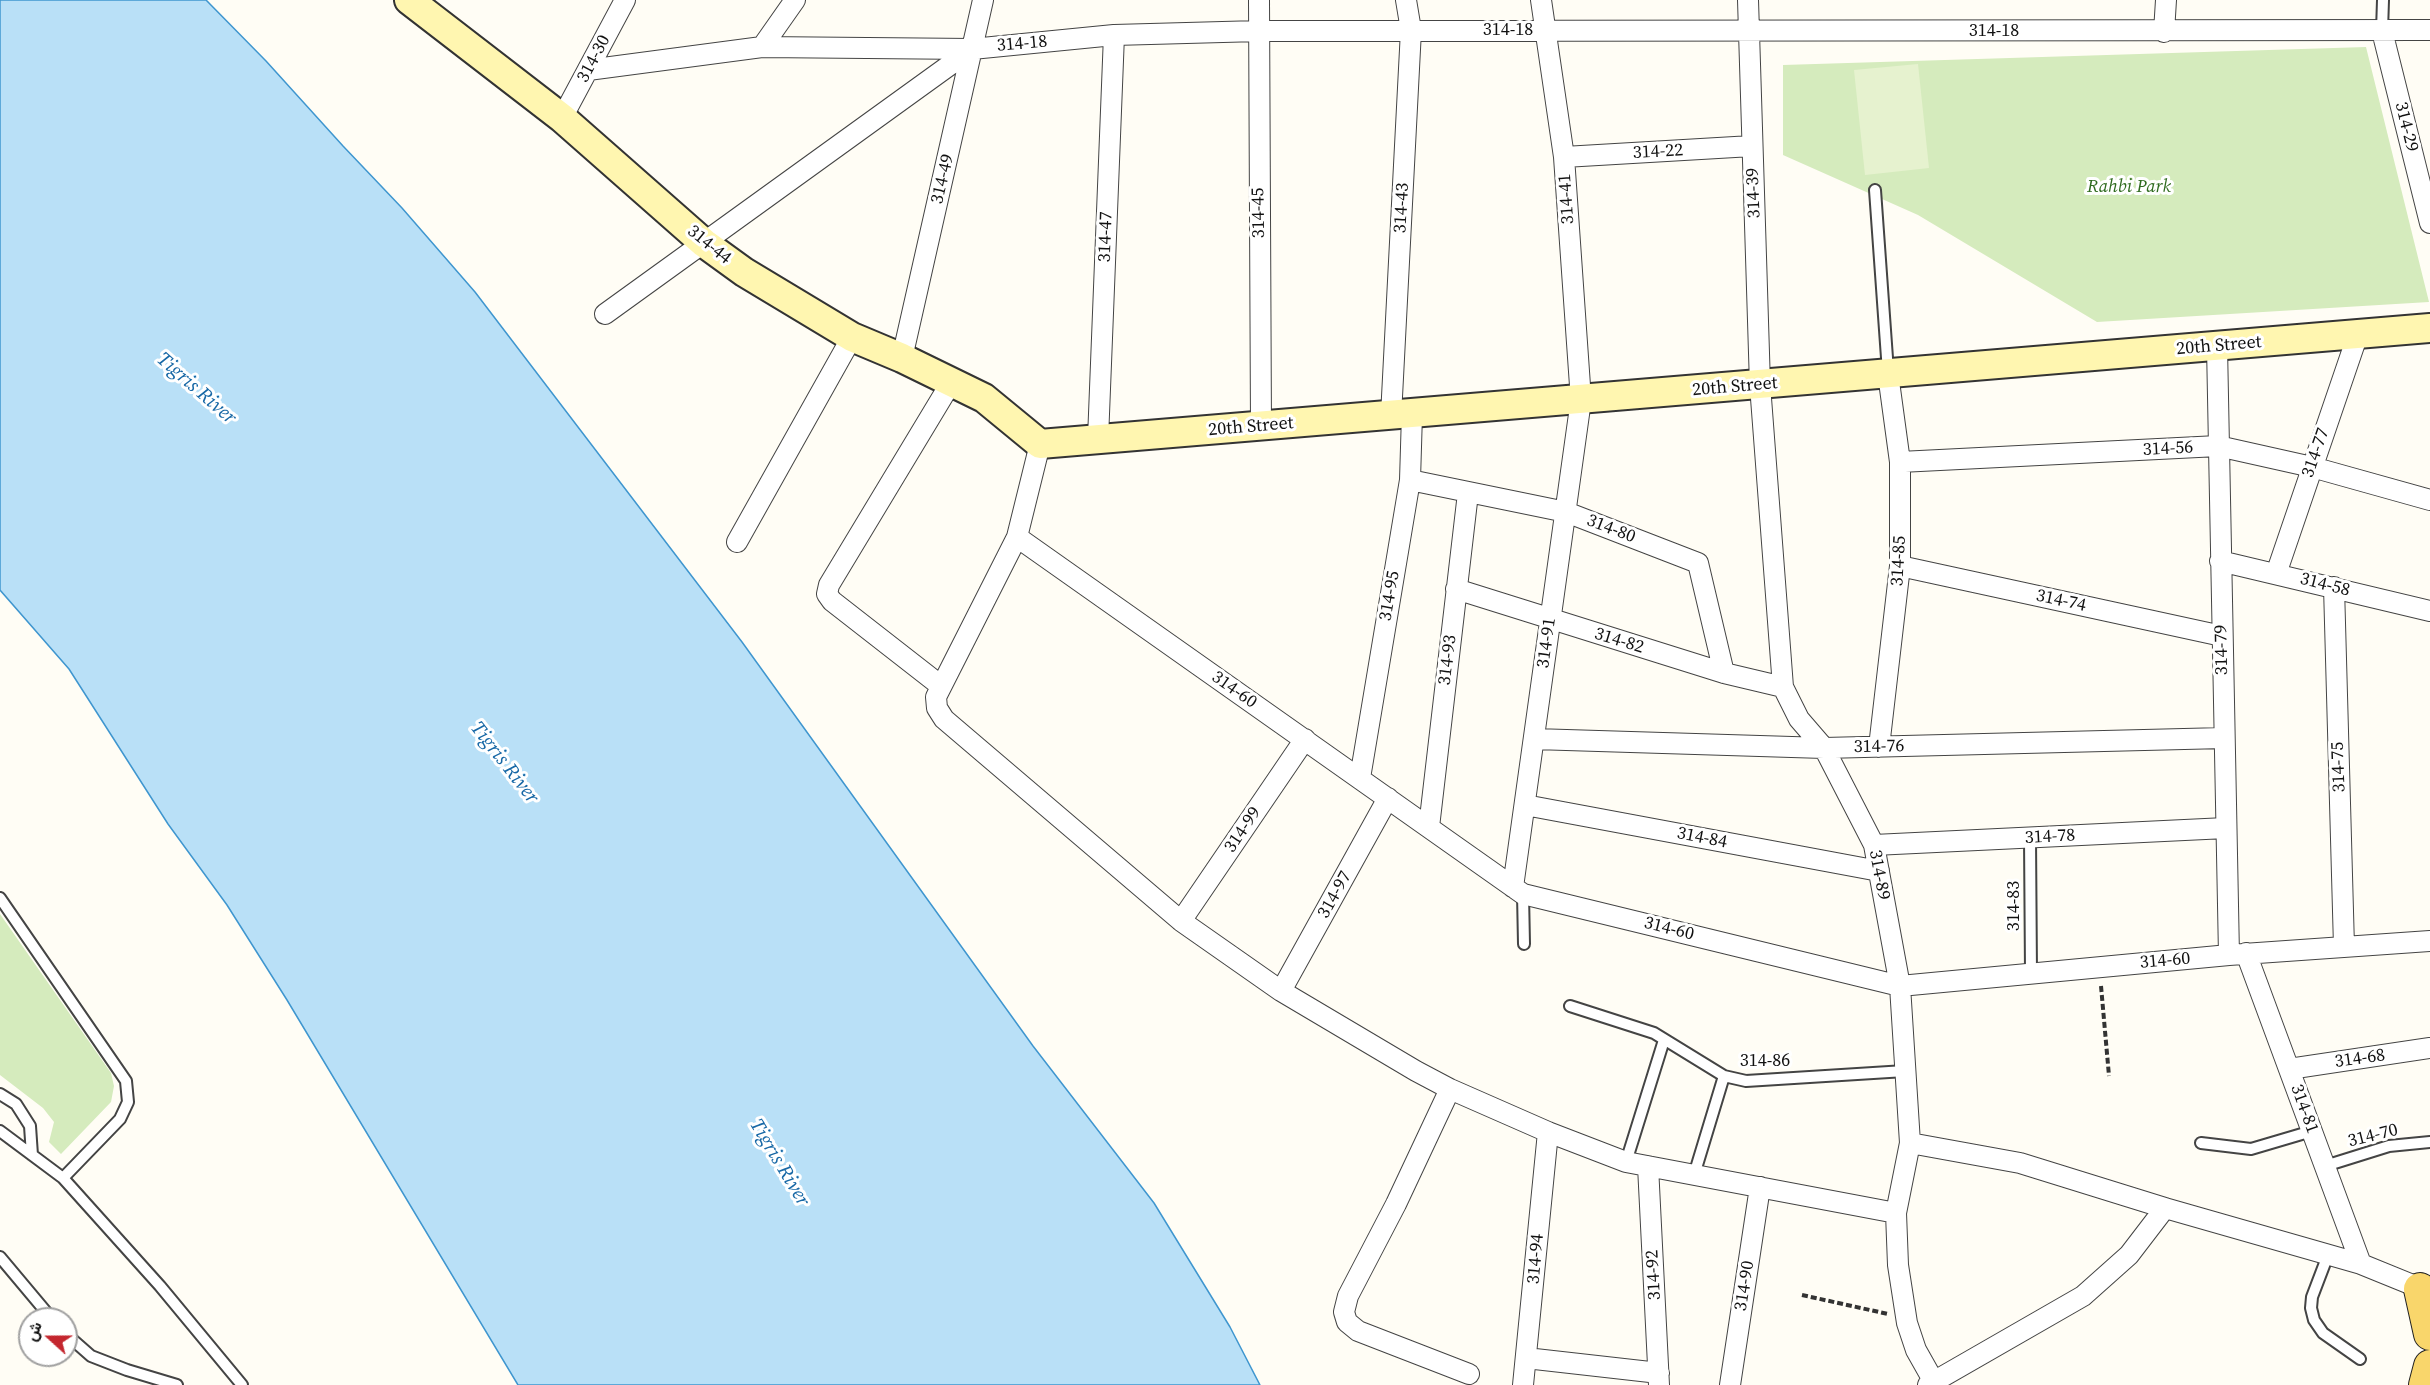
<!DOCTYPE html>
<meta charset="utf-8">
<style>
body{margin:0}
#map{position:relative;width:2430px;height:1385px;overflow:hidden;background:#fffdf5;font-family:"Source Serif 4",Vazirmatn,serif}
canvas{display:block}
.north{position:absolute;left:18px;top:1307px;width:60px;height:60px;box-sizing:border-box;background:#fff;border:2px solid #a0a0a0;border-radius:50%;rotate:291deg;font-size:16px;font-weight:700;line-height:24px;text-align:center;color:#111}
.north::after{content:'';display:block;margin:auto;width:21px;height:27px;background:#c4262e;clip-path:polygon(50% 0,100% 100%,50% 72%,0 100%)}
</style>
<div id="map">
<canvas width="2430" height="1385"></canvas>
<div class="north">ش</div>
</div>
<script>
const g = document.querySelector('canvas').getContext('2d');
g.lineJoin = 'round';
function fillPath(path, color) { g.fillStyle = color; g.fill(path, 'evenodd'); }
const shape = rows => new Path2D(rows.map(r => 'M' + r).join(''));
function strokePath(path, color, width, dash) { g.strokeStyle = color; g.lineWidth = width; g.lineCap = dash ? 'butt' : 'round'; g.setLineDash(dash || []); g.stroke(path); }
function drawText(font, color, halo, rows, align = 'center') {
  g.font = font + ' "Source Serif 4",serif'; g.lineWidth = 6; g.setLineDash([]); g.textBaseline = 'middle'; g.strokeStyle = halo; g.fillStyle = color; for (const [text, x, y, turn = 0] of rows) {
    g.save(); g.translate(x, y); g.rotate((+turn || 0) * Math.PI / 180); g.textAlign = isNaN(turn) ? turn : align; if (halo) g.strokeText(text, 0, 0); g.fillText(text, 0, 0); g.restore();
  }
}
fillPath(shape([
 [2366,47,2429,302,2097,322,1918,215,1783,155,1783,65],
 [0,914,111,1073,114,1086,111,1102,61,1154,49,1142,54,1122,43,1108,0,1075]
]), '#d5ebbd');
fillPath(shape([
 [1918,64,1929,168,1865,175,1854,70]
]), '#e6f2cf');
const water = shape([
 [0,0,206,0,266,61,343,146,402,208,475,292,742,642,1033,1046,1154,1203,1230,1327,1260,1385,518,1385,287,1000,227,905,168,824,69,669,0,590,0,0]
]);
fillPath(water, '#b9e0f7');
strokePath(water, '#3f96cf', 1.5);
const lane = shape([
 [2382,31,2383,0],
 [1875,190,1888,372],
 [2030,838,2031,973],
 [1523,894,1524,944],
 [0,898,126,1081,128,1102,120,1119,63,1178],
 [1570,1006,1654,1033,1724,1076,1746,1081,1905,1071],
 [0,1094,16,1104,30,1126,32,1155],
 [0,1131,63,1178,160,1286,242,1385],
 [2201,1143,2251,1149,2312,1131],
 [1626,1162,1664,1040],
 [2325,1166,2389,1146,2430,1142],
 [1694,1175,1724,1076],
 [2328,1255,2312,1297,2311,1308,2314,1320,2323,1333,2360,1359],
 [0,1257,52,1319],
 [66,1334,91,1356,127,1370,177,1385]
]);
const street = shape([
 [1259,0,1261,426],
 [1748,0,1760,385,1783,687,1799,719,1824,748,1874,845,1900,986,1910,1143,1896,1213,1898,1265,1907,1323,1916,1350,1934,1382],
 [2382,31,2430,223],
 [2164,32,2166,0],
 [762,47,795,0],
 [588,70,762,47,972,49,1114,35,1259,31,2430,30],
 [562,118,625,0],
 [1564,157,1752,146],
 [605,314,972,49],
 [2217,346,2229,955],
 [902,358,983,0],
 [1391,416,1411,30,1406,0],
 [1098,439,1114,35],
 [1040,444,1017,537,936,697,937,708,944,719,1181,921,1281,991,1416,1071,1450,1089,1548,1132,1626,1162,1896,1213],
 [1900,462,2218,446,2312,467,2430,500],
 [1410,480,1566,512,1698,563,1724,673],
 [1017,537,1523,894,1900,986,2229,955,2430,941],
 [737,542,852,337],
 [2220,561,2430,611],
 [1900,566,2222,636],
 [2276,574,2358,334],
 [2334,587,2344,947],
 [1456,589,1724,673,1783,687],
 [941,686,832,601,827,594,829,585,952,381],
 [1534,739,1824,748,2224,738],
 [1879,747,1900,566,1900,462,1888,374],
 [1360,778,1410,480,1412,414],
 [1525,805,1879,871],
 [1429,827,1468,493],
 [1874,845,2226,828],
 [1513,887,1581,400,1564,157,1541,0],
 [1181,921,1305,739],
 [2246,953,2361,1264],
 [1281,991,1388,798],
 [2289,1069,2430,1048],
 [1450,1089,1396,1204,1348,1296,1344,1312,1347,1322,1358,1331,1469,1374],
 [1910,1143,2020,1163,2165,1208,2361,1264,2430,1292],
 [1648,1166,1659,1385],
 [1526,1358,1659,1373],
 [1523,1385,1548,1132],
 [1730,1385,1760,1187],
 [1928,1385,2083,1296,2129,1255,2165,1208]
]);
const secondary = shape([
 [409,0,562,118,704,243,744,272,852,337,902,358,984,398,1040,444,2430,328]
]);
const primary = shape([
 [2420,1289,2430,1334],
 [2425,1385,2430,1366]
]);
strokePath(lane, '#444', 14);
strokePath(street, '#444', 22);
strokePath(secondary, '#333', 32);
strokePath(primary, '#222', 34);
strokePath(shape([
 [2101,986,2109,1076],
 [1802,1295,1888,1314]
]), '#333', 4, [6, 3]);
strokePath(lane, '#fff', 10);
strokePath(street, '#fff', 20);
strokePath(secondary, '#fff6b0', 28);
strokePath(primary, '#f9d66b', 32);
drawText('18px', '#111', '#fff', [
 ["314-18",1508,30],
 ["314-18",1994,31],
 ["314-18",1022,44,-5],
 ["314-30",594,59,-62],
 ["314-29",2406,127,76],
 ["314-22",1658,152,-3],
 ["314-49",943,179,-77],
 ["314-39",1754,193,-92],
 ["314-41",1567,199,-94],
 ["314-43",1402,208,-87],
 ["314-45",1259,213,-91],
 ["314-47",1106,237,-88],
 ["314-44",709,245,39],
 ["20th Street",2219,346,-5],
 ["20th Street",1735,387,-5],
 ["20th Street",1251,427,-5],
 ["314-56",2168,449,-3],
 ["314-77",2316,453,-71],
 ["314-80",1611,529,21],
 ["314-85",1899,561,-87],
 ["314-58",2325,585,14],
 ["314-95",1390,596,-80],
 ["314-74",2061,601,12],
 ["314-82",1619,641,17],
 ["314-91",1547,643,-82],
 ["314-79",2222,650,-91],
 ["314-93",1448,660,-83],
 ["314-60",1234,690,35],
 ["314-76",1879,747,-1],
 ["314-75",2339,767,-92],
 ["314-99",1243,830,-56],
 ["314-78",2050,837,-3],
 ["314-84",1702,838,11],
 ["314-89",1879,875,79],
 ["314-97",1335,895,-61],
 ["314-83",2014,906,-90],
 ["314-60",1669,929,14],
 ["314-60",2165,961,-5],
 ["314-68",2360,1059,-8],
 ["314-86",1765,1061],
 ["314-81",2304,1109,70],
 ["314-70",2373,1136,-14],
 ["314-94",1536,1259,-85],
 ["314-92",1654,1275,-93],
 ["314-90",1745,1286,-81]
]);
drawText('italic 18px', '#2f6b1f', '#fff', [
 ["Rahbi Park",2129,187]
]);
drawText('italic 20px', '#1768a6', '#fff', [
 ["Tigris River",196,389,41],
 ["Tigris River",504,763,52],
 ["Tigris River",779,1163,59]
]);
</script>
